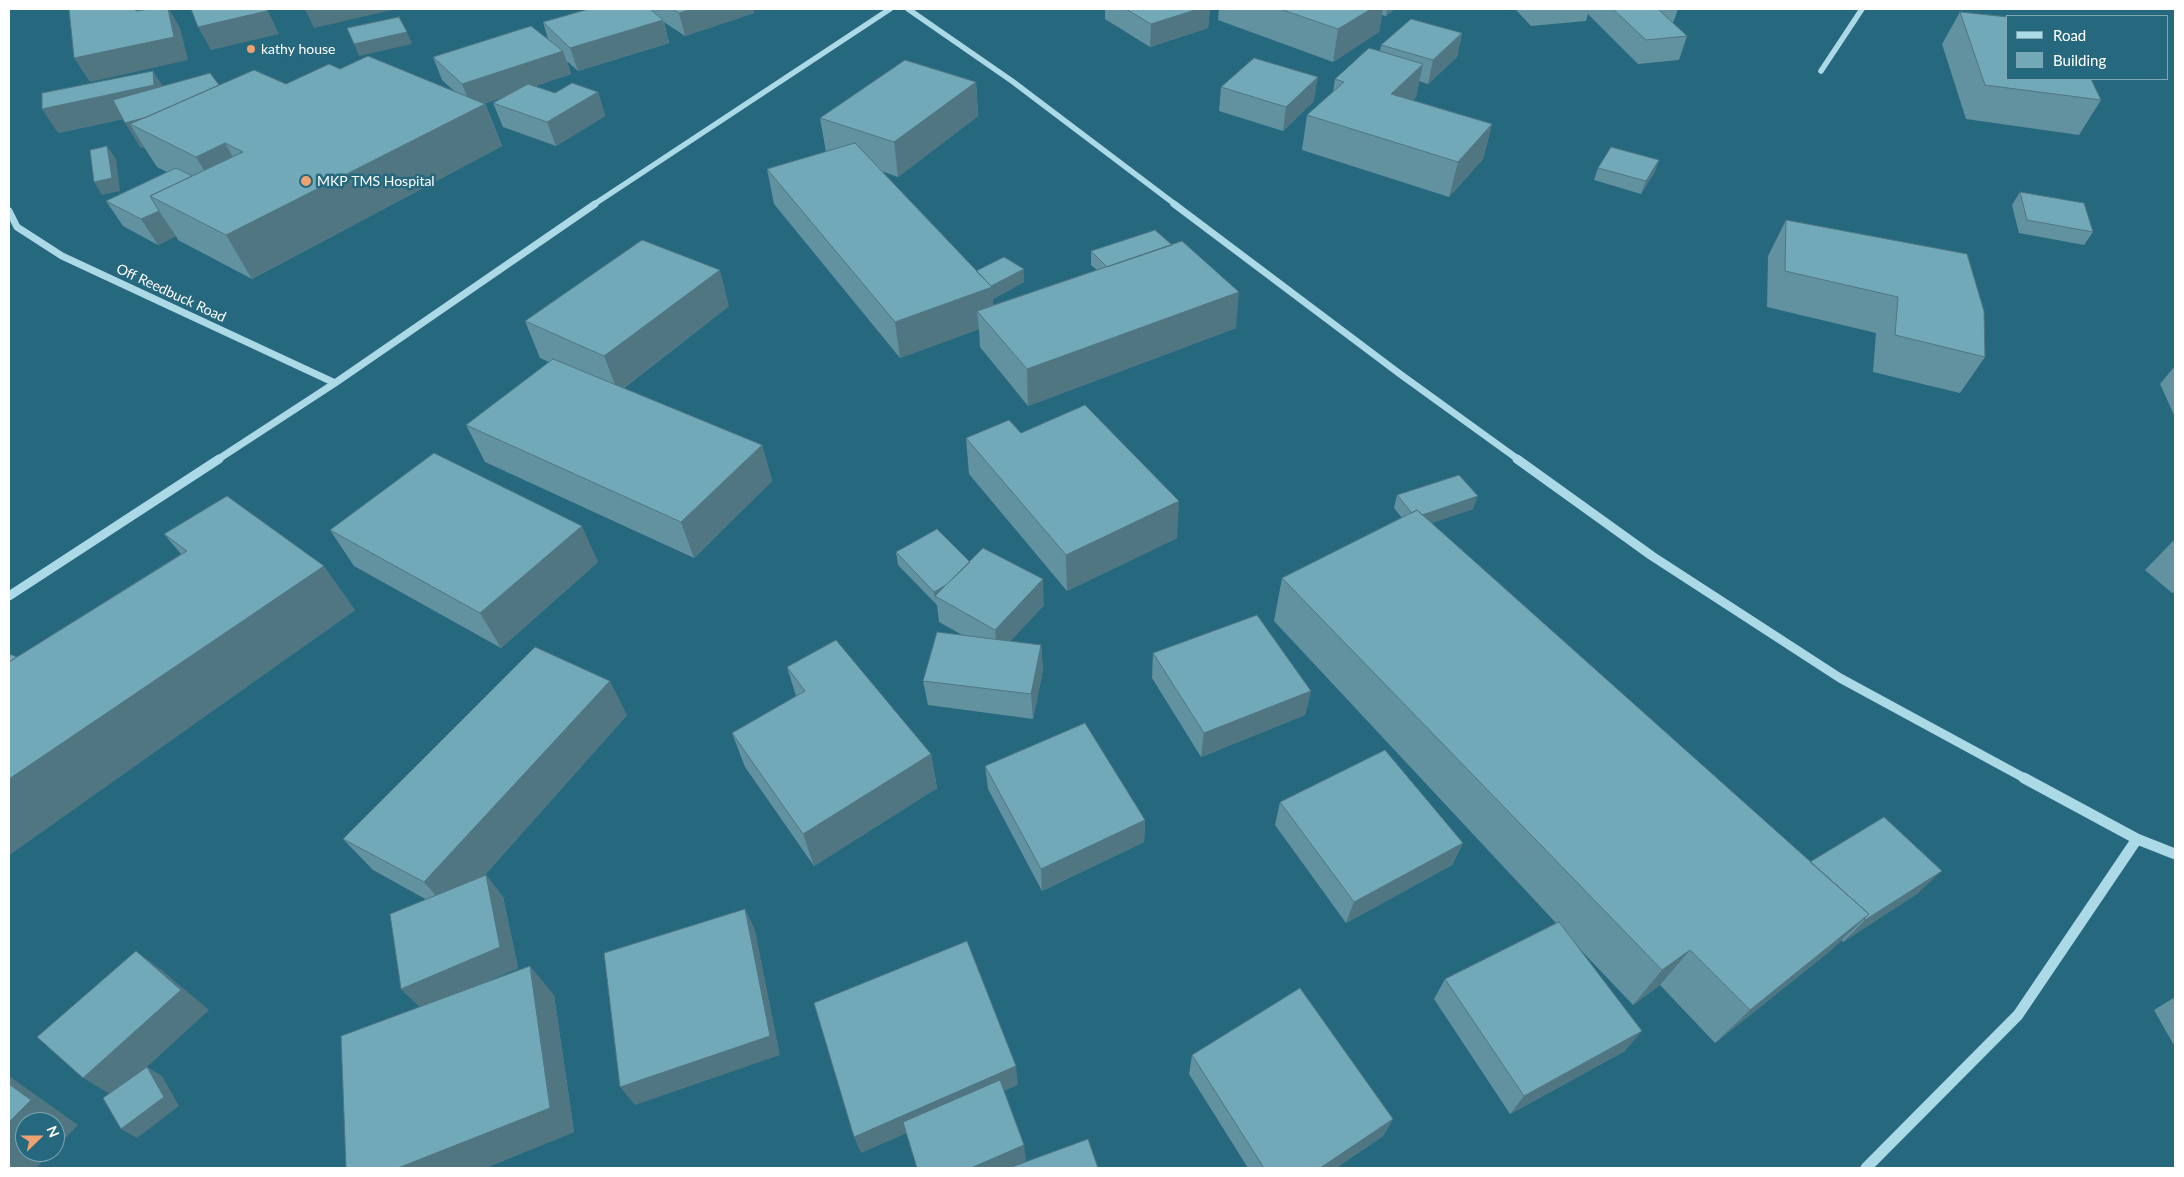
<!DOCTYPE html>
<style>
body{margin:0}
#map{position:relative;width:2184px;height:1177px;overflow:hidden;background:#26697f;font-family:Lato,sans-serif}
canvas{display:block}
.frame{position:absolute;inset:0;border:10px solid #fff;pointer-events:none}
.legend{position:absolute;left:2006px;top:15px;width:162px;height:65px;box-sizing:border-box;background:#26697f;border:1px solid #7da5b2;margin:0;padding:6px 9px;list-style:none;font-size:15px;color:#fff}
.legend li{display:flex;align-items:center;gap:10px;height:25px}
.legend b{width:25px;border:1px solid #7da5b2}
.north{position:absolute;left:15px;top:1112px;width:50px;height:50px;box-sizing:border-box;background:#26697f;border:1px solid #7da5b2;border-radius:50%;rotate:68deg;font-size:14px;font-weight:700;line-height:20px;text-align:center;color:#fff}
.north::after{content:'';display:block;margin:auto;width:18px;height:22px;background:#eea271;clip-path:polygon(50% 0,100% 100%,50% 72%,0 100%)}
</style>
<div id="map">
<canvas width="2184" height="1177"></canvas>
<div class="frame"></div>
<ul class="legend">
<li><b style="height:6px;background:#acd9e6"></b>Road</li>
<li><b style="height:14px;background:#72a9b9"></b>Building</li>
</ul>
<div class="north">N</div>
</div>
<script>
const g = document.querySelector('canvas').getContext('2d');
g.lineJoin = 'round';
const shape = rows => new Path2D(rows.map(r => 'M' + r).join(''));
function strokePath(path, color, width, dash) { g.strokeStyle = color; g.lineWidth = width; g.lineCap = dash ? 'butt' : 'round'; g.setLineDash(dash || []); g.stroke(path); }
function fillPath(path, color) { g.fillStyle = color; g.fill(path, 'evenodd'); }
function drawText(font, color, halo, rows, align = 'center') {
  g.font = font + ' Lato,sans-serif'; g.lineWidth = 5; g.setLineDash([]); g.textBaseline = 'middle'; g.strokeStyle = halo; g.fillStyle = color; for (const [text, x, y, turn = 0] of rows) {
    g.save(); g.translate(x, y); g.rotate((+turn || 0) * Math.PI / 180); g.textAlign = isNaN(turn) ? turn : align; if (halo) g.strokeText(text, 0, 0); g.fillText(text, 0, 0); g.restore();
  }
}
strokePath(shape([
 [908,9,1012,81,1176,205],
 [1821,71,1862,9],
 [593,205,890,9]
]), '#acd9e6', 5.5);
strokePath(shape([
 [1174,204,1400,374,1519,460],
 [9,211,17,227,62,256,335,383],
 [217,460,335,383,595,204]
]), '#acd9e6', 7);
strokePath(shape([
 [1517,459,1652,556,1840,678,2026,779],
 [9,596,219,459]
]), '#acd9e6', 9);
strokePath(shape([
 [2024,778,2137,839,2175,854],
 [1866,1168,2018,1015,2137,839]
]), '#acd9e6', 11);
fillPath(shape([
 [651,9,753,9,754,13,685,36,664,22,669,43,578,71,567,61,571,74,535,86,555,93,598,92,605,116,556,146,503,127,493,103,504,97,485,103,502,146,252,279,178,240,176,236,158,245,123,226,106,201,167,172,157,167,144,147,141,148,123,119,58,133,153,71,162,86,286,84,340,69,454,91,442,80,433,57,548,39,543,22,651,10],
 [1105,9,1210,9,1208,28,1150,47,1105,19],
 [1219,9,1395,9,1386,16,1382,15,1379,32,1333,62,1218,20],
 [1515,9,1678,9,1673,23,1687,36,1679,60,1638,64,1588,14,1586,21,1531,26],
 [1960,12,2101,100,2079,135,1966,119,1942,44],
 [1462,33,1457,57,1428,84,1419,81,1416,97,1413,100,1492,124,1483,159,1449,197,1302,150,1307,115,1333,92,1335,79,1380,51,1381,45],
 [976,82,978,116,898,177,881,171,976,271,1024,269,1024,282,993,299,993,305,1097,270,1091,265,1091,251,1236,328,1028,406,980,347,979,329,900,358,774,204,767,169,826,152,820,118],
 [1221,87,1314,101,1283,131,1219,111],
 [1659,160,1654,173,1641,194,1594,180,1598,168],
 [2020,192,2093,232,2084,245,2019,233,2012,205],
 [1786,220,1967,254,1985,357,1960,393,1873,372,1876,333,1767,307,1768,256],
 [729,306,624,388,762,445,772,481,694,558,485,462,466,425,549,362,540,358,525,321],
 [2175,366,2175,417,2160,384],
 [1021,433,1177,538,1067,591,969,474,966,438],
 [1397,495,1473,509,1431,523,1810,862,1918,893,1843,942,1842,940,1830,951,1715,1043,1660,985,1633,1005,1575,944,1625,1051,1510,1114,1434,999,1445,979,1556,923,1274,621,1282,578,1402,518,1394,508],
 [330,530,598,562,501,648,354,566],
 [164,534,355,610,9,855,9,654,17,657,181,554],
 [2175,539,2175,592,2172,593,2145,570],
 [896,552,970,562,1044,605,1010,641,1041,645,1043,670,1033,719,928,705,923,681,964,636,939,622,937,605,898,565],
 [1153,653,1311,691,1305,715,1201,757,1152,678],
 [787,667,931,754,937,788,814,866,745,767,732,733,796,696],
 [627,715,483,877,486,875,503,897,518,968,474,987,554,995,574,1132,485,1168,346,1168,420,1007,401,989,427,900,373,870,343,839],
 [985,766,1145,820,1144,842,1042,891,988,789],
 [1280,802,1463,843,1452,865,1346,923,1275,825],
 [2175,997,2175,1047,2154,1010],
 [1192,1055,1393,1119,1383,1136,1336,1168,1248,1168,1189,1074]
]), '#62919f');
fillPath(shape([
 [135,9,143,9,145,12,136,11],
 [168,9,169,9,180,28,188,60,90,82,74,58],
 [267,9,279,34,211,50,198,27],
 [305,9,396,9,314,28],
 [692,9,753,9,754,13,685,36,679,13],
 [1198,9,1210,9,1208,28,1150,47,1151,24],
 [1371,9,1383,9,1379,32,1333,62,1338,29],
 [1387,9,1395,9,1386,16],
 [663,20,669,43,578,71,570,48],
 [407,32,412,44,359,56,354,44],
 [1462,33,1457,57,1428,84,1433,60],
 [563,51,571,74,472,108,462,84],
 [1423,64,1416,97,1385,128,1391,94],
 [153,71,167,94,169,109,58,133,42,109],
 [1318,77,1314,101,1283,131,1286,107],
 [976,82,978,116,898,177,894,142],
 [598,92,605,116,556,146,547,122],
 [225,95,130,124,144,147,141,148,125,123],
 [485,104,502,146,252,279,226,235],
 [1492,124,1483,159,1449,197,1458,162],
 [225,143,249,186,222,200,196,157],
 [107,146,116,159,120,191,102,195,94,182],
 [1659,160,1654,173,1641,194,1646,181],
 [159,211,176,236,158,245,141,219],
 [1024,269,1024,282,993,299,995,323,977,311,979,329,900,358,895,322,988,288],
 [720,270,729,306,618,392,604,356],
 [1239,292,1236,328,1028,406,1027,369],
 [762,445,772,481,694,558,681,522],
 [1478,496,1473,509,1412,530,1416,517],
 [1179,501,1177,538,1067,591,1066,555],
 [582,526,598,562,501,648,480,613],
 [324,566,355,610,9,855,9,779],
 [976,568,935,596,936,605,934,592],
 [1043,579,1044,605,998,655,995,630],
 [1041,645,1043,670,1033,719,1031,694],
 [610,681,627,715,451,913,424,882],
 [1311,691,1305,715,1201,757,1204,733],
 [931,754,937,788,814,866,803,834],
 [1145,820,1144,842,1042,891,1041,869],
 [1463,843,1452,865,1346,923,1354,902],
 [1942,871,1918,893,1843,942,1865,920],
 [486,875,503,897,518,968,422,1009,401,989],
 [745,909,755,930,780,1055,635,1105,620,1087],
 [1869,914,1830,951,1715,1043,1750,1010],
 [1690,950,1660,985,1633,1005,1662,970],
 [136,951,164,972,209,1010,147,1067,162,1076,179,1106,137,1138,121,1129,115,1097,83,1078],
 [530,966,554,995,574,1132,485,1168,398,1168],
 [1642,1031,1625,1051,1510,1114,1524,1096],
 [1016,1066,1018,1085,861,1153,854,1137],
 [9,1076,78,1125,55,1149,55,1122,25,1122,25,1152,52,1152,36,1168,9,1168],
 [1393,1119,1383,1136,1336,1168,1320,1168],
 [1024,1145,1026,1161,1010,1168,971,1168]
]), '#507682');
const building = shape([
 [69,9,135,9,136,11,149,9,168,9,174,37,74,58,69,9],
 [191,9,266,9,267,11,198,27,191,9],
 [589,9,650,9,663,20,570,48,543,22,589,9],
 [672,9,692,9,679,13,672,9],
 [1126,9,1198,9,1151,24,1126,9],
 [1280,9,1371,9,1338,29,1280,9],
 [1613,9,1658,9,1687,36,1646,40,1613,9],
 [1960,12,2008,17,2008,79,2091,79,2101,100,1985,85,1960,12],
 [399,17,407,32,354,44,347,28,399,17],
 [1411,19,1462,33,1433,60,1381,45,1411,19],
 [531,26,563,51,462,84,433,57,531,26],
 [1369,48,1423,64,1391,94,1492,124,1458,162,1307,115,1344,82,1335,79,1369,48],
 [368,56,485,104,226,235,150,196,243,152,225,143,196,157,130,124,254,70,286,84,329,64,340,69,368,56],
 [1254,58,1318,77,1286,107,1221,87,1254,58],
 [905,60,976,82,894,142,820,118,905,60],
 [153,71,154,85,42,109,42,93,153,71],
 [210,73,219,85,147,117,125,123,113,100,210,73],
 [572,83,598,92,547,122,493,103,528,84,555,93,572,83],
 [855,143,992,287,895,322,767,169,855,143],
 [107,146,112,178,94,182,90,150,107,146],
 [1611,147,1659,160,1646,181,1598,168,1611,147],
 [176,168,192,176,150,196,159,211,141,219,106,201,176,168],
 [2020,192,2084,203,2093,232,2027,220,2020,192],
 [1786,220,1967,254,1984,311,1985,357,1895,335,1898,297,1785,271,1786,220],
 [1155,230,1172,245,1107,267,1091,251,1155,230],
 [642,240,720,270,604,356,525,321,642,240],
 [1182,241,1239,292,1027,369,977,311,1182,241],
 [1004,257,1024,269,991,286,976,271,1004,257],
 [553,359,762,445,681,522,466,425,553,359],
 [1085,405,1179,501,1066,555,966,438,1009,420,1021,433,1085,405],
 [434,453,582,526,480,613,330,530,434,453],
 [1459,475,1478,496,1422,515,1417,510,1412,513,1397,495,1459,475],
 [227,496,324,566,9,779,9,662,187,551,164,534,227,496],
 [1417,510,1869,914,1750,1010,1690,950,1662,970,1282,578,1417,510],
 [937,529,970,562,946,585,934,592,896,552,937,529],
 [983,548,1043,579,995,630,935,596,983,548],
 [1257,615,1311,691,1204,733,1153,653,1257,615],
 [937,632,1041,645,1031,694,923,681,937,632],
 [836,640,931,754,803,834,732,733,805,691,787,667,836,640],
 [535,647,610,681,424,882,343,839,535,647],
 [9,654,17,657,9,662,9,654],
 [1085,723,1145,820,1041,869,985,766,1085,723],
 [1385,750,1463,843,1354,902,1280,802,1385,750],
 [1884,817,1942,871,1865,920,1864,919,1869,914,1810,862,1884,817],
 [486,875,500,947,401,989,390,914,486,875],
 [745,909,770,1036,620,1087,604,953,745,909],
 [1559,922,1642,1031,1524,1096,1445,979,1559,922],
 [967,941,1016,1066,854,1137,814,1003,967,941],
 [136,951,181,990,83,1078,37,1037,136,951],
 [530,966,550,1108,398,1168,346,1168,341,1036,530,966],
 [1300,988,1393,1119,1320,1168,1264,1168,1192,1055,1300,988],
 [147,1067,164,1097,121,1129,103,1098,147,1067],
 [1000,1080,1024,1145,971,1168,917,1168,903,1122,1000,1080],
 [9,1084,31,1100,9,1122,9,1084],
 [1088,1139,1098,1168,1009,1168,1088,1139]
]);
fillPath(building, '#72a9b9');
strokePath(building, '#507682', 1);
for (const [x, y, r, color] of [
 [251,49,5,"#eea271"],
 [306,181,6,"#eea271"]
]) { const dot = new Path2D(); dot.arc(x, y, r, 0, 2 * Math.PI); g.fillStyle = color; g.fill(dot); strokePath(dot, '#26697f', 2); }
drawText('14px', '#fff', '#26697f', [
 ["kathy house",261,49],
 ["MKP TMS Hospital",317,181]
], 'left');
drawText('14px', '#fff', '#26697f', [
 ["Off Reedbuck Road",171,293,25]
]);
</script>
